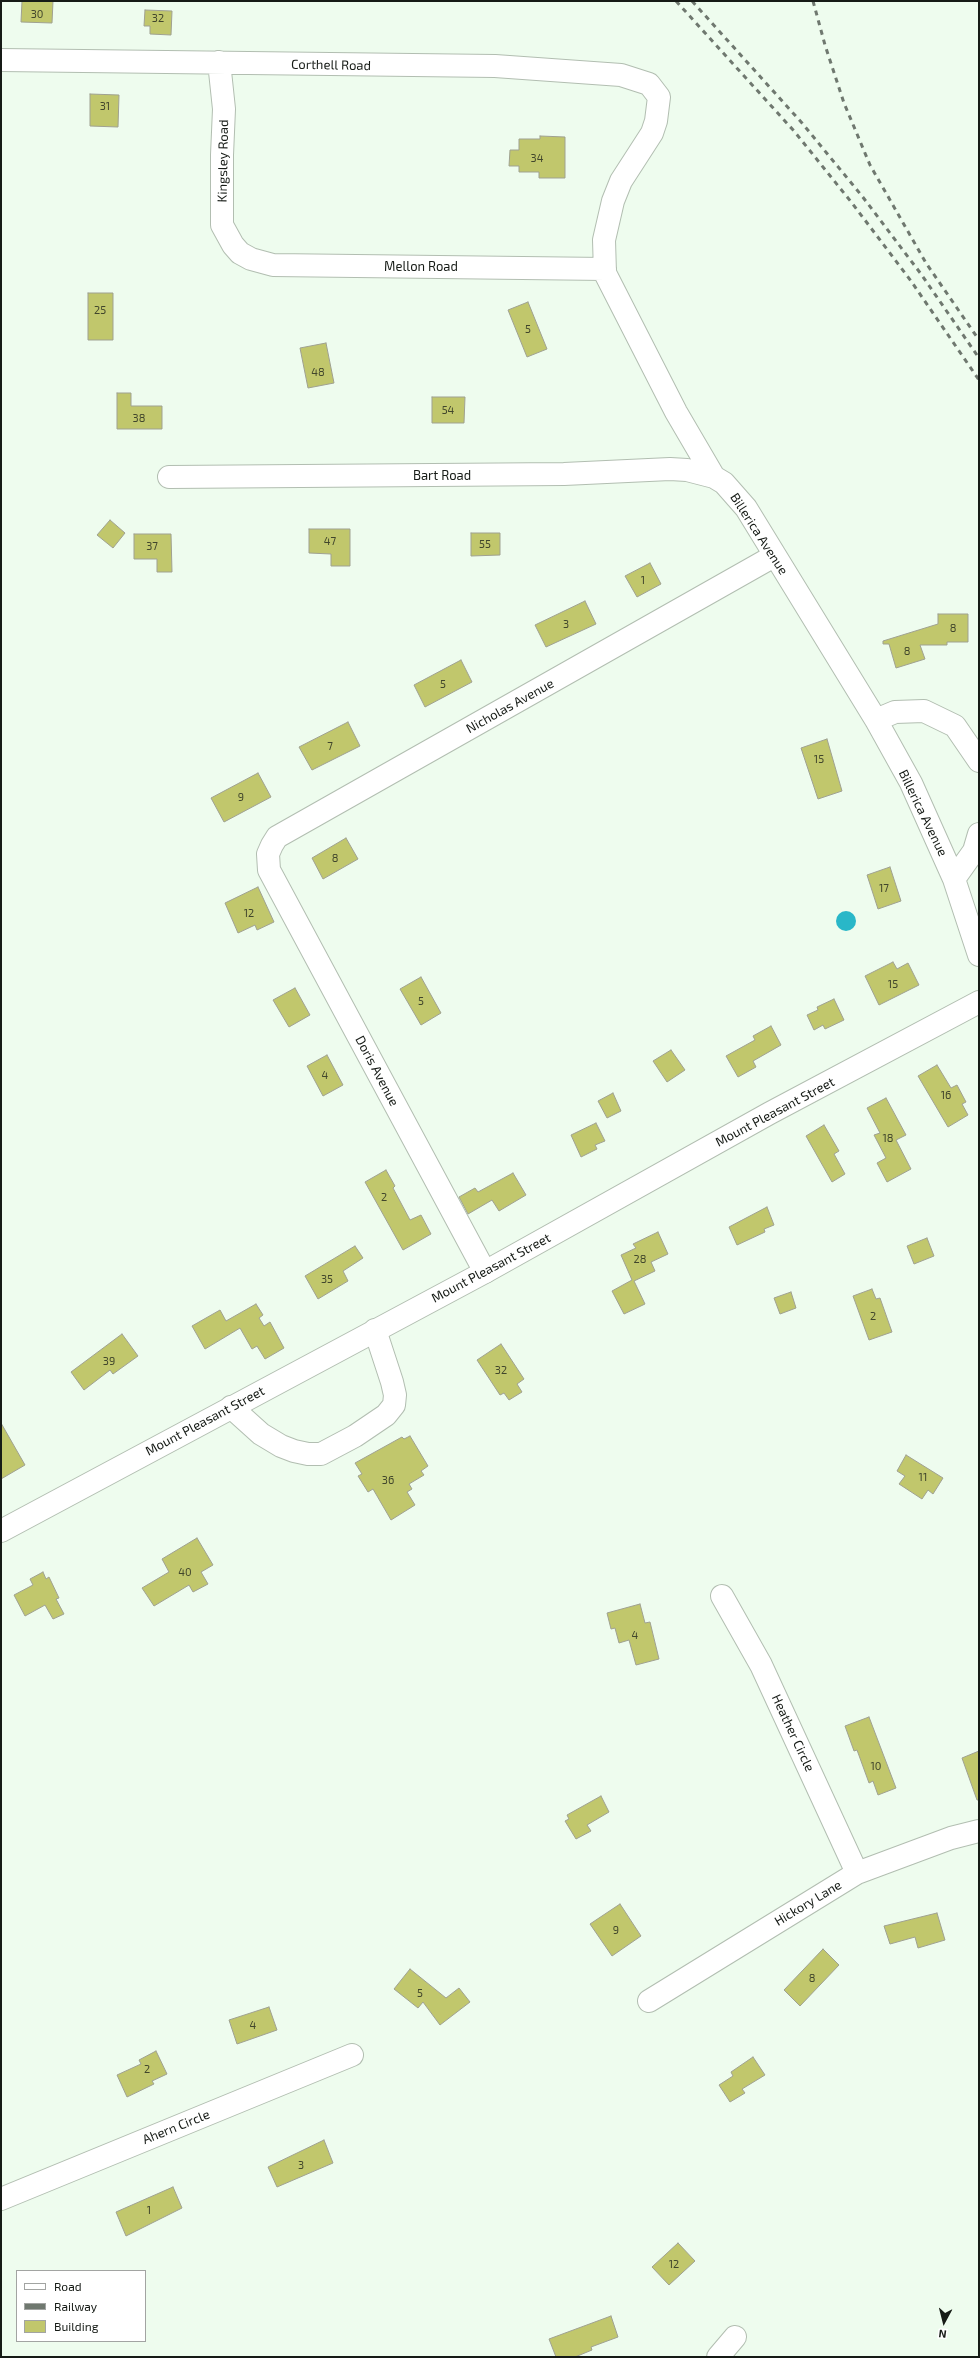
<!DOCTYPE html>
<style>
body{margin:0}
#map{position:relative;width:980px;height:2358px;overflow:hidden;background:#eefcee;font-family:"Exo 2",sans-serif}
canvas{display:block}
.frame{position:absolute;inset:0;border:2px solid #161b16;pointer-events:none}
.legend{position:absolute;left:16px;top:2270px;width:130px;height:72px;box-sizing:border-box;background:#fff;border:1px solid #a2a4a2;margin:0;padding:5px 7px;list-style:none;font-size:12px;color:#161b16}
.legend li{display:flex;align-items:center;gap:8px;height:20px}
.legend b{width:20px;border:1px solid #a2a4a2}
.north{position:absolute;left:924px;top:2302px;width:40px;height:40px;-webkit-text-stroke:3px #fff;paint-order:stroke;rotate:187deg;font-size:11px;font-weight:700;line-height:16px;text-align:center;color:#161b16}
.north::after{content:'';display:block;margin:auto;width:14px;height:18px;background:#161b16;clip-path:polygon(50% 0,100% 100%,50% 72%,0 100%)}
</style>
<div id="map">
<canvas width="980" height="2358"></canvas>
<div class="frame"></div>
<ul class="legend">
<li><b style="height:5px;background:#fff"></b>Road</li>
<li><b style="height:5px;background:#6f786f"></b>Railway</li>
<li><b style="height:11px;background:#c1c76c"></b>Building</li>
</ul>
<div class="north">N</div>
</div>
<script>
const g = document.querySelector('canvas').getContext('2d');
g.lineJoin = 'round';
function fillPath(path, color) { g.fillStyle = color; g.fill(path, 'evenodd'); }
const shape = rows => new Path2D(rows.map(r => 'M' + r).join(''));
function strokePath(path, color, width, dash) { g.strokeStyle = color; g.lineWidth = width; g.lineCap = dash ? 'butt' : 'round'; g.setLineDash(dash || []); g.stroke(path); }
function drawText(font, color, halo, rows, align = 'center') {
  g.font = font + ' "Exo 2",sans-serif'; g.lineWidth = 3; g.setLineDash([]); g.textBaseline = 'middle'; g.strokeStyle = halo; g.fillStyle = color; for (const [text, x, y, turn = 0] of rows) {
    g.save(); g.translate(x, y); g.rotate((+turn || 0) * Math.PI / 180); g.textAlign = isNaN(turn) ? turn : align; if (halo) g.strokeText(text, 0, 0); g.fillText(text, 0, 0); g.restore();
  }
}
fillPath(shape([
 '836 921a10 10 0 1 1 20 0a10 10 0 1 1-20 0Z'
]), '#29b7c8');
const building = shape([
 [22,1,53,1,52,23,21,22,22,1],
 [145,10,172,11,171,35,150,34,150,26,144,26,145,10],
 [90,94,119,95,118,127,90,126,90,94],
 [540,136,565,137,565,178,539,178,539,172,519,172,519,166,509,166,510,150,519,150,519,139,540,139,540,136],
 [88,293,113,293,113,340,88,340,88,293],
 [528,302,547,349,527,357,508,310,528,302],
 [326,343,334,383,308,388,300,348,326,343],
 [117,393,131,393,131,406,162,406,162,429,117,429,117,393],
 [432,397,465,397,464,423,432,423,432,397],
 [110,520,125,533,113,548,97,535,110,520],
 [309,529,350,529,350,566,331,566,331,554,309,553,309,529],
 [471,533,500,533,500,555,471,556,471,533],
 [134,534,171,534,172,572,157,572,157,559,134,559,134,534],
 [650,563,661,584,637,597,625,576,650,563],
 [585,601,596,624,546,647,535,625,585,601],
 [938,614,968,614,968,642,947,642,947,645,920,645,925,659,896,668,889,644,883,644,883,641,938,624,938,614],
 [461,660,472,682,425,707,414,685,461,660],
 [348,722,360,746,312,770,299,747,348,722],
 [827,739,842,791,818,799,801,748,827,739],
 [258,773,271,797,224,822,211,798,258,773],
 [346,838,358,859,323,879,312,858,346,838],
 [890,867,901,901,878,909,867,875,890,867],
 [258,887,274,922,257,930,255,925,238,933,225,903,258,887],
 [893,962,897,969,908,963,919,985,879,1005,865,976,893,962],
 [421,977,441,1013,421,1025,400,989,421,977],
 [295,988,310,1015,289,1027,273,1000,295,988],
 [834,999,844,1020,825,1029,823,1025,814,1030,807,1015,818,1010,817,1007,834,999],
 [771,1026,781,1045,753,1061,756,1067,738,1077,726,1056,755,1040,753,1036,771,1026],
 [671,1050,685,1070,667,1082,653,1061,671,1050],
 [327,1055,343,1085,323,1096,307,1066,327,1055],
 [937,1065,951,1088,957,1085,966,1102,962,1104,968,1115,948,1127,918,1076,937,1065],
 [613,1093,621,1111,607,1118,598,1101,613,1093],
 [886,1098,906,1135,896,1140,911,1169,887,1182,877,1163,886,1158,874,1135,880,1133,867,1108,886,1098],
 [596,1123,605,1141,595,1145,597,1149,581,1157,571,1135,596,1123],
 [824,1125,839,1151,834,1154,845,1174,832,1182,806,1136,824,1125],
 [386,1170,395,1186,393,1188,410,1220,421,1215,431,1234,403,1250,365,1182,386,1170],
 [513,1173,526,1195,499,1211,492,1200,468,1214,459,1197,475,1188,478,1192,513,1173],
 [767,1207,774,1225,764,1229,765,1232,737,1245,729,1227,767,1207],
 [658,1232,668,1254,651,1262,655,1271,634,1281,645,1304,624,1314,612,1291,632,1280,621,1255,636,1248,633,1244,658,1232],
 [927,1238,934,1256,914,1264,907,1246,927,1238],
 [355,1246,363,1258,343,1271,348,1281,318,1299,305,1276,355,1246],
 [872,1289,876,1299,880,1298,892,1332,869,1340,853,1296,872,1289],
 [791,1292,796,1308,780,1314,774,1298,791,1292],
 [256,1304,263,1315,259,1318,264,1326,270,1322,284,1348,265,1359,257,1346,252,1349,240,1328,205,1349,192,1326,220,1310,226,1321,256,1304],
 [122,1334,138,1356,113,1374,110,1370,84,1390,71,1372,122,1334],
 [501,1344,524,1379,517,1384,522,1392,509,1400,504,1393,500,1395,477,1360,501,1344],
 [1,1423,25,1465,1,1479,1,1423],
 [410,1436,428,1466,421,1471,424,1475,409,1484,412,1489,407,1492,415,1505,391,1520,373,1489,368,1492,358,1476,362,1474,355,1463,402,1437,404,1439,410,1436],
 [906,1455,943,1478,933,1494,928,1490,922,1499,899,1484,905,1476,897,1471,906,1455],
 [197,1538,213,1565,201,1572,208,1584,193,1592,189,1585,154,1606,142,1588,169,1572,162,1559,197,1538],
 [43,1572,46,1579,49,1577,59,1598,56,1599,64,1614,53,1619,45,1605,25,1616,14,1595,33,1585,30,1579,43,1572],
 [640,1604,645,1623,650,1622,659,1659,636,1665,629,1640,619,1643,615,1628,611,1629,607,1613,640,1604],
 [869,1717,896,1788,878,1795,873,1781,869,1783,857,1750,854,1751,845,1726,869,1717],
 [979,1751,979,1800,977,1800,962,1758,979,1751],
 [601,1796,609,1812,587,1825,591,1831,576,1839,565,1821,569,1819,567,1815,601,1796],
 [620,1904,641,1936,612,1956,590,1924,620,1904],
 [937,1913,945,1940,918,1948,915,1937,890,1944,884,1926,937,1913],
 [823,1949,839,1965,800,2006,784,1990,823,1949],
 [410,1969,446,1998,459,1988,470,2002,440,2025,423,2002,418,2008,394,1989,410,1969],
 [269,2007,277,2030,237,2044,229,2020,269,2007],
 [156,2051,167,2074,152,2081,154,2084,127,2097,117,2075,141,2064,139,2060,156,2051],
 [753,2057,765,2075,742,2089,745,2093,730,2102,719,2085,733,2076,731,2072,753,2057],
 [324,2140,333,2163,277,2187,268,2167,324,2140],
 [173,2187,182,2208,126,2236,116,2212,173,2187],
 [678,2243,695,2261,669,2285,652,2267,678,2243],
 [611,2316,618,2337,591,2347,592,2350,575,2357,556,2357,549,2339,611,2316]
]);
fillPath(building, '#c1c76c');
strokePath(building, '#9fa191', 1);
const minor = shape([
 [1,60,495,66,621,75,649,84,659,97,656,121,652,133,621,181,613,201,604,240,605,273,676,412,714,477,724,483,746,508,876,720,911,783,954,879,979,955],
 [219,62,224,109,222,155,222,225,233,245,240,253,251,259,273,265,605,269],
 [169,477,564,474,670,469,687,470,714,477],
 [876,720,895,712,924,711,955,726,979,761],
 [954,879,974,851,979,834],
 [485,1272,269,870,268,854,272,845,277,837,774,556],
 [231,1407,261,1434,281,1446,294,1451,308,1454,321,1454,355,1436,386,1415,394,1405,395,1395,392,1382,375,1330],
 [722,1596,761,1665,857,1873],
 [649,2001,857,1873,951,1838,979,1831],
 [1,2199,352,2055],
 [718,2357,735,2337]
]);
const major = shape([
 [1,1531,485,1272,770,1113,979,1002]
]);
strokePath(minor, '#b2beb1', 24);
strokePath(major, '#b2beb1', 24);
strokePath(minor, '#fff', 22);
strokePath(major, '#fff', 22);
strokePath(shape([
 [676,1,794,131,852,203,911,281,979,380],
 [692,1,802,123,862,196,921,274,979,358],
 [813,1,825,45,844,103,870,165,926,263,979,340]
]), '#6f786f', 3, [5, 5]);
drawText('11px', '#41462c', null, [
 ["30",37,14],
 ["32",158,18],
 ["31",105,106],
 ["34",537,158],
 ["25",100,310],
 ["5",528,329],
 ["48",318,372],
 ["54",448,410],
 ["38",139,418],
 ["47",330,541],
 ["55",485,544],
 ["37",152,546],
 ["1",643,580],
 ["3",566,624],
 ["8",953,628],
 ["8",907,651],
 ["5",443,684],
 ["7",330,746],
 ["15",819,759],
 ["9",241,797],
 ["8",335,858],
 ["17",884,888],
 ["12",249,913],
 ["15",893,984],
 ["5",421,1001],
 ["4",325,1075],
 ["16",946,1095],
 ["18",888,1138],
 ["2",384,1197],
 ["28",640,1259],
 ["35",327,1279],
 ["2",873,1316],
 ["39",109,1361],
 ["32",501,1370],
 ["11",923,1477],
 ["36",388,1480],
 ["40",185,1572],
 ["4",635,1635],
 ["10",876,1766],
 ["9",616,1930],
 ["8",812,1978],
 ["5",420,1993],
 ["4",253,2025],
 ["2",147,2069],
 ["3",301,2165],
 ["1",149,2210],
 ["12",674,2264]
]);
drawText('13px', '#161b16', '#fff', [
 ["Corthell Road",331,65,1],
 ["Kingsley Road",223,161,-89],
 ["Mellon Road",421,267],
 ["Bart Road",442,476],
 ["Billerica Avenue",759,534,57],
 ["Nicholas Avenue",510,706,-29],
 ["Billerica Avenue",923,813,64],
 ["Doris Avenue",377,1071,62],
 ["Mount Pleasant Street",775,1112,-28],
 ["Mount Pleasant Street",491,1268,-28],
 ["Mount Pleasant Street",205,1421,-28],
 ["Heather Circle",793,1733,65],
 ["Hickory Lane",808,1903,-31],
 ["Ahern Circle",176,2127,-22]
]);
</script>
